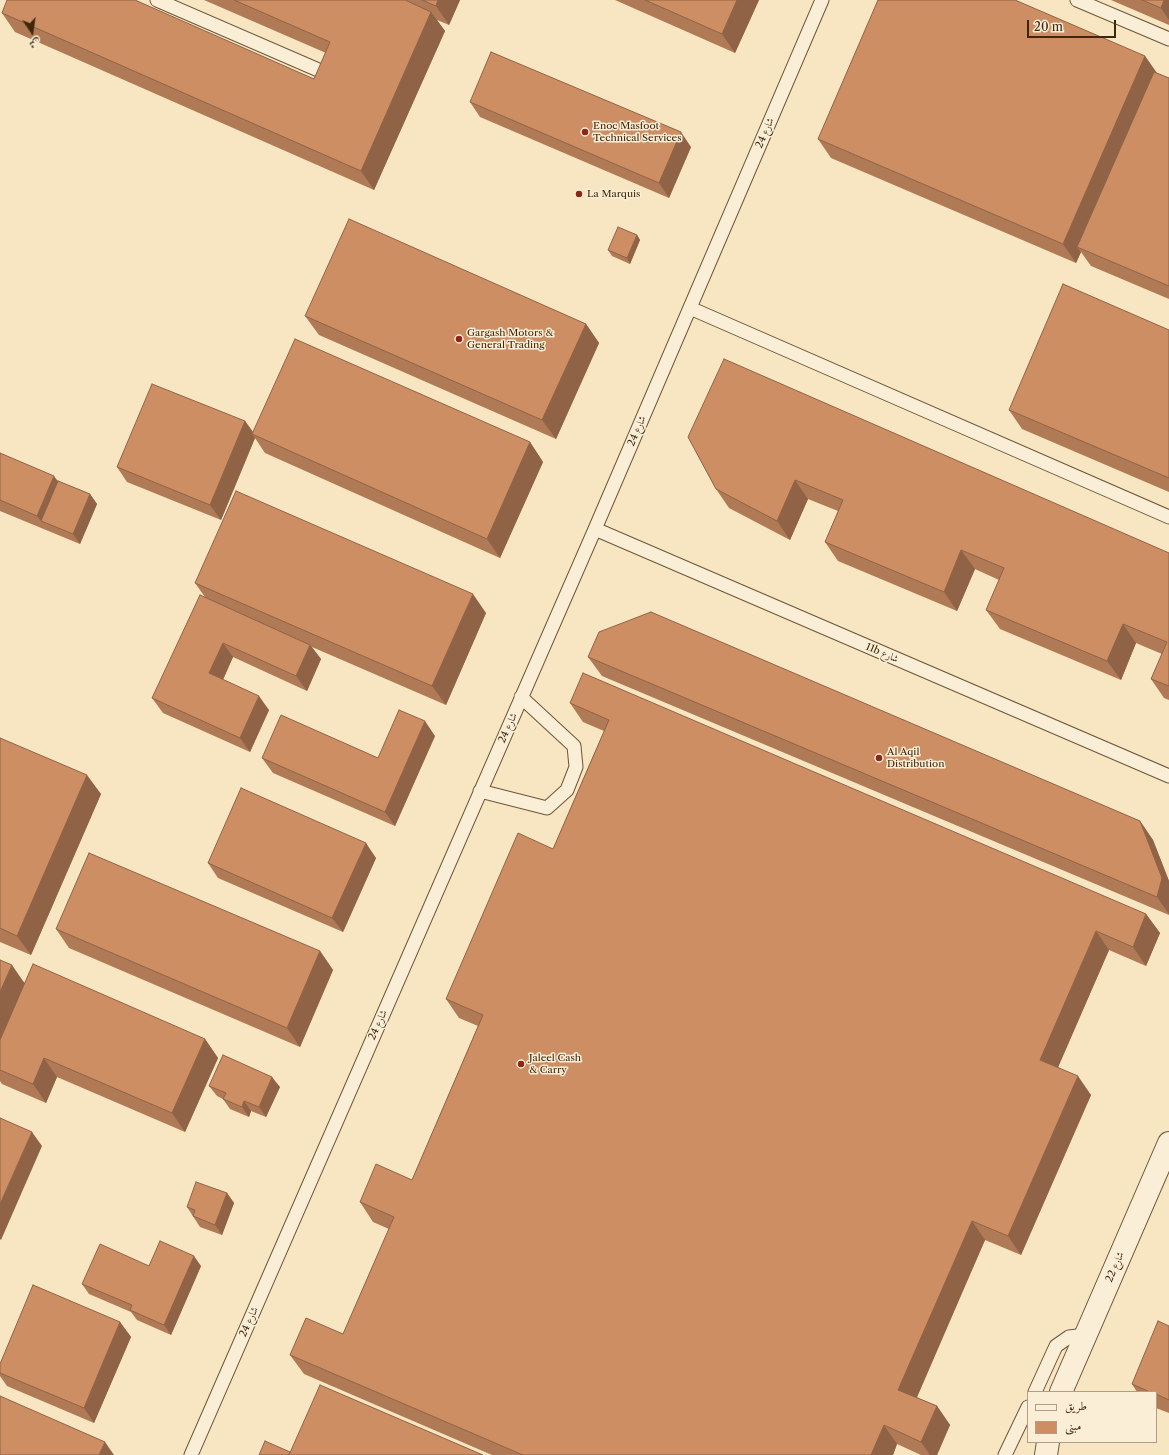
<!DOCTYPE html>
<meta charset="utf-8">
<style>
body{margin:0}
#map{position:relative;width:1169px;height:1455px;overflow:hidden;background:#f8e5c1;font-family:"Libre Caslon Text",Amiri,serif}
canvas{display:block}
.legend{position:absolute;left:1027px;top:1391px;width:130px;height:52px;box-sizing:border-box;background:#faeed7;border:1px solid #b09e85;margin:0;padding:5px 7px;list-style:none;font-size:12px;color:#40260a}
.legend li{display:flex;align-items:center;gap:8px;height:20px}
.legend b{width:20px;border:1px solid #b09e85}
.north{position:absolute;left:12px;top:12px;width:40px;height:40px;-webkit-text-stroke:3px #faeed7;paint-order:stroke;rotate:167deg;font-size:11px;font-weight:700;line-height:16px;text-align:center;color:#40260a}
.north::after{content:'';display:block;margin:auto;width:14px;height:18px;background:#40260a;clip-path:polygon(50% 0,100% 100%,50% 72%,0 100%)}
.scale{position:absolute;left:1027px;top:20px;width:89px;height:18px;box-sizing:border-box;border:2px solid #40260a;border-top:0;padding-left:5px;font-size:12px;line-height:14px;white-space:nowrap;color:#40260a;-webkit-text-stroke:3px #faeed7;paint-order:stroke}
</style>
<div id="map">
<canvas width="1169" height="1455"></canvas>
<ul class="legend">
<li><b style="height:5px;background:#faeed7"></b>طريق</li>
<li><b style="height:11px;background:#ce8e64"></b>مبنى</li>
</ul>
<div class="north">ش</div>
<div class="scale">20 m</div>
</div>
<script>
const g = document.querySelector('canvas').getContext('2d');
g.lineJoin = 'round';
const shape = rows => new Path2D(rows.map(r => 'M' + r).join(''));
function strokePath(path, color, width, dash) { g.strokeStyle = color; g.lineWidth = width; g.lineCap = dash ? 'butt' : 'round'; g.setLineDash(dash || []); g.stroke(path); }
function fillPath(path, color) { g.fillStyle = color; g.fill(path, 'evenodd'); }
function drawText(font, color, halo, rows, align = 'center') {
  g.font = font + ' "Libre Caslon Text",Amiri,serif'; g.lineWidth = 3; g.setLineDash([]); g.textBaseline = 'middle'; g.strokeStyle = halo; g.fillStyle = color; for (const [text, x, y, turn = 0] of rows) {
    g.save(); g.translate(x, y); g.rotate((+turn || 0) * Math.PI / 180); g.textAlign = isNaN(turn) ? turn : align; if (halo) g.strokeText(text, 0, 0); g.fillText(text, 0, 0); g.restore();
  }
}
const lane = shape([
 [157,0,323,72],
 [1077,0,1169,39],
 [690,308,1169,517],
 [595,529,1169,776],
 [480,791,547,808,567,790,576,767,574,746,521,697],
 [1035,1392,1056,1346,1069,1337,1086,1335],
 [191,1455,595,529,822,0],
 [1005,1455,1028,1407]
]);
const street = shape([
 [1061,1392,1169,1143],
 [1046,1455,1048,1442]
]);
strokePath(lane, '#6e5638', 15);
strokePath(street, '#6e5638', 24);
strokePath(lane, '#faeed7', 13);
strokePath(street, '#faeed7', 22);
fillPath(shape([
 [204,0,460,0,449,25,437,20,445,31,374,190,15,32,2,13,314,79,326,53],
 [615,0,759,0,735,53],
 [1111,0,1169,0,1169,25],
 [1145,56,1157,73,1169,78,1169,299,1091,266,1081,252,1076,263,831,158,818,139],
 [470,102,691,147,669,198,480,117],
 [637,235,640,240,630,264,612,256,608,250],
 [305,316,586,324,599,343,556,439,319,335],
 [1169,330,1169,492,1022,429,1009,410],
 [245,421,253,432,530,442,543,462,500,558,265,453,255,438,221,520,127,482,117,467],
 [688,437,1169,553,1169,700,1164,698,1151,679,1162,654,1136,643,1121,680,1000,629,986,610,999,580,975,569,957,611,838,561,825,542,838,511,808,499,790,540,729,508,716,489],
 [0,453,58,481,90,494,97,504,80,544,0,511],
 [195,583,486,613,446,705,312,647,321,659,307,691,233,657,223,680,269,710,250,752,163,713,152,698,205,597],
 [588,657,1140,821,1153,840,1169,881,1169,915,602,676],
 [570,703,1146,914,1160,933,1146,966,1109,950,1058,1067,1091,1095,1021,1255,985,1240,916,1397,937,1406,950,1425,937,1455,921,1455,897,1444,893,1455,492,1455,304,1374,290,1355,343,1334,389,1229,373,1222,360,1202,412,1180,478,1026,459,1018,446,999,553,849,604,731,583,722],
 [435,736,395,826,273,773,262,758,378,758],
 [0,738,101,794,31,955,0,942],
 [376,858,343,932,218,878,208,863],
 [56,929,320,951,333,970,300,1047,69,948],
 [0,960,25,983,205,1039,218,1058,185,1132,57,1077,46,1103,2,1084,0,1081],
 [209,1086,280,1087,266,1117,251,1111,249,1117,230,1109,223,1099,217,1096],
 [227,1193,234,1203,222,1235,200,1227,187,1207],
 [149,1266,201,1266,171,1335,137,1320,131,1312,89,1294,82,1284],
 [120,1322,131,1337,94,1423,7,1386,0,1376,0,1364],
 [1169,1326,1169,1413,1156,1408,1156,1392,1137,1392,1132,1384]
]), '#b17a56');
fillPath(shape([
 [438,0,460,0,449,25,436,6],
 [737,0,759,0,735,53,722,34],
 [1164,0,1169,0,1169,20,1161,8],
 [431,12,445,31,374,190,361,171],
 [1145,56,1158,75,1077,247,1081,252,1076,263,1063,244],
 [681,132,691,147,669,198,659,183],
 [637,235,640,240,630,264,627,258],
 [586,324,599,343,556,439,542,420],
 [245,421,255,435,252,434,255,438,221,520,210,505],
 [530,442,543,462,500,558,487,539],
 [54,476,65,491,41,521,37,516],
 [795,480,808,499,790,540,777,521],
 [90,494,97,504,80,544,73,534],
 [961,550,975,569,957,611,944,592],
 [473,594,486,613,446,705,432,686],
 [1123,624,1136,643,1121,680,1107,661],
 [223,643,233,657,219,688,209,673],
 [310,645,321,659,307,691,296,676],
 [259,696,269,710,250,752,240,738],
 [425,721,435,736,395,826,385,812],
 [87,775,101,794,31,955,17,936],
 [1140,821,1153,840,1169,881,1169,914,1157,897],
 [366,843,376,858,343,932,332,918],
 [1146,914,1160,933,1146,966,1133,947],
 [1096,931,1109,950,1053,1079,1040,1060],
 [320,951,333,970,300,1047,287,1028],
 [12,965,25,984,0,1042,0,992],
 [205,1039,218,1058,185,1132,172,1113],
 [44,1058,57,1077,46,1103,33,1084],
 [1078,1076,1091,1095,1021,1255,1008,1236],
 [272,1077,280,1087,266,1117,259,1107],
 [244,1101,251,1111,249,1117,242,1107],
 [32,1132,42,1146,1,1240,0,1239,0,1204],
 [227,1193,234,1203,222,1235,215,1225],
 [972,1221,985,1240,912,1409,898,1390],
 [194,1256,201,1266,171,1335,164,1325],
 [120,1322,131,1337,94,1423,84,1408],
 [937,1406,950,1425,937,1455,930,1455,921,1442],
 [884,1425,897,1444,893,1455,871,1455],
 [105,1442,114,1455,99,1455]
]), '#906346');
const building = shape([
 [7,0,135,0,314,79,330,42,234,0,405,0,431,12,361,171,2,13,7,0],
 [422,0,438,0,436,6,422,0],
 [645,0,737,0,722,34,645,0],
 [878,0,1015,0,1145,56,1063,244,818,139,878,0],
 [1142,0,1164,0,1161,8,1142,0],
 [491,52,681,132,659,183,470,102,491,52],
 [1154,72,1169,78,1169,286,1077,247,1154,72],
 [349,219,586,324,542,420,305,316,349,219],
 [618,227,637,235,627,258,608,250,618,227],
 [1063,284,1169,330,1169,478,1009,410,1063,284],
 [295,339,530,442,487,539,252,434,295,339],
 [724,359,1169,553,1169,686,1151,679,1167,642,1123,624,1107,661,986,610,1004,568,961,550,944,592,825,542,843,500,795,480,777,521,716,489,688,437,724,359],
 [152,384,245,421,210,505,117,467,152,384],
 [0,453,54,476,37,516,0,500,0,453],
 [58,481,90,494,73,534,41,521,58,481],
 [236,491,473,594,432,686,195,583,236,491],
 [200,595,310,645,296,676,223,643,209,673,259,696,240,738,152,698,200,595],
 [651,612,1140,821,1162,878,1157,897,588,657,599,632,651,612],
 [583,673,1146,914,1133,947,1096,931,1040,1060,1078,1076,1008,1236,972,1221,898,1390,937,1406,921,1442,884,1425,871,1455,523,1455,290,1355,306,1318,343,1334,394,1217,360,1202,376,1164,412,1180,483,1015,446,999,518,833,553,849,609,720,570,703,583,673],
 [399,710,425,721,385,812,262,758,281,715,378,758,399,710],
 [0,738,87,775,17,936,0,928,0,738],
 [241,788,366,843,332,918,208,863,241,788],
 [89,853,320,951,287,1028,56,929,89,853],
 [0,960,12,965,0,992,0,960],
 [33,964,205,1039,172,1113,44,1058,33,1084,0,1070,0,1040,33,964],
 [223,1055,272,1077,259,1107,244,1101,242,1107,223,1099,226,1093,209,1086,223,1055],
 [0,1118,32,1132,0,1204,0,1118],
 [196,1182,227,1193,215,1225,193,1216,195,1210,187,1207,196,1182],
 [160,1241,194,1256,164,1325,130,1310,132,1305,82,1284,100,1244,149,1266,160,1241],
 [33,1285,120,1322,84,1408,0,1373,0,1364,33,1285],
 [1158,1321,1169,1326,1169,1400,1156,1394,1156,1392,1150,1392,1132,1384,1158,1321],
 [320,1385,483,1455,289,1455,320,1385],
 [0,1396,105,1442,99,1455,0,1455,0,1396],
 [265,1441,290,1452,289,1455,259,1455,265,1441]
]);
fillPath(building, '#ce8e64');
strokePath(building, '#906346', 1);
for (const [x, y, r, color] of [
 [585,132,4,"#8f2418"],
 [579,194,4,"#8f2418"],
 [459,339,4,"#8f2418"],
 [879,758,4,"#8f2418"],
 [521,1064,4,"#8f2418"]
]) { const dot = new Path2D(); dot.arc(x, y, r, 0, 2 * Math.PI); g.fillStyle = color; g.fill(dot); strokePath(dot, '#faeed7', 1.5); }
drawText('10px', '#40260a', '#faeed7', [
 ["Enoc Masfoot",593,126],
 ["Technical Services",593,138],
 ["La Marquis",587,194],
 ["Gargash Motors &",467,333],
 ["General Trading",467,345],
 ["Al Aqil",887,752],
 ["Distribution",887,764],
 ["Jaleel Cash",529,1058],
 ["& Carry",529,1070]
], 'left');
drawText('10px', '#40260a', '#faeed7', [
 ["شارع 24",765,133,-67],
 ["شارع 24",637,431,-67],
 ["11b شارع",882,653,23],
 ["شارع 24",508,728,-66],
 ["شارع 24",378,1025,-66],
 ["شارع 22",1115,1267,-67],
 ["شارع 24",249,1322,-66]
]);
</script>
